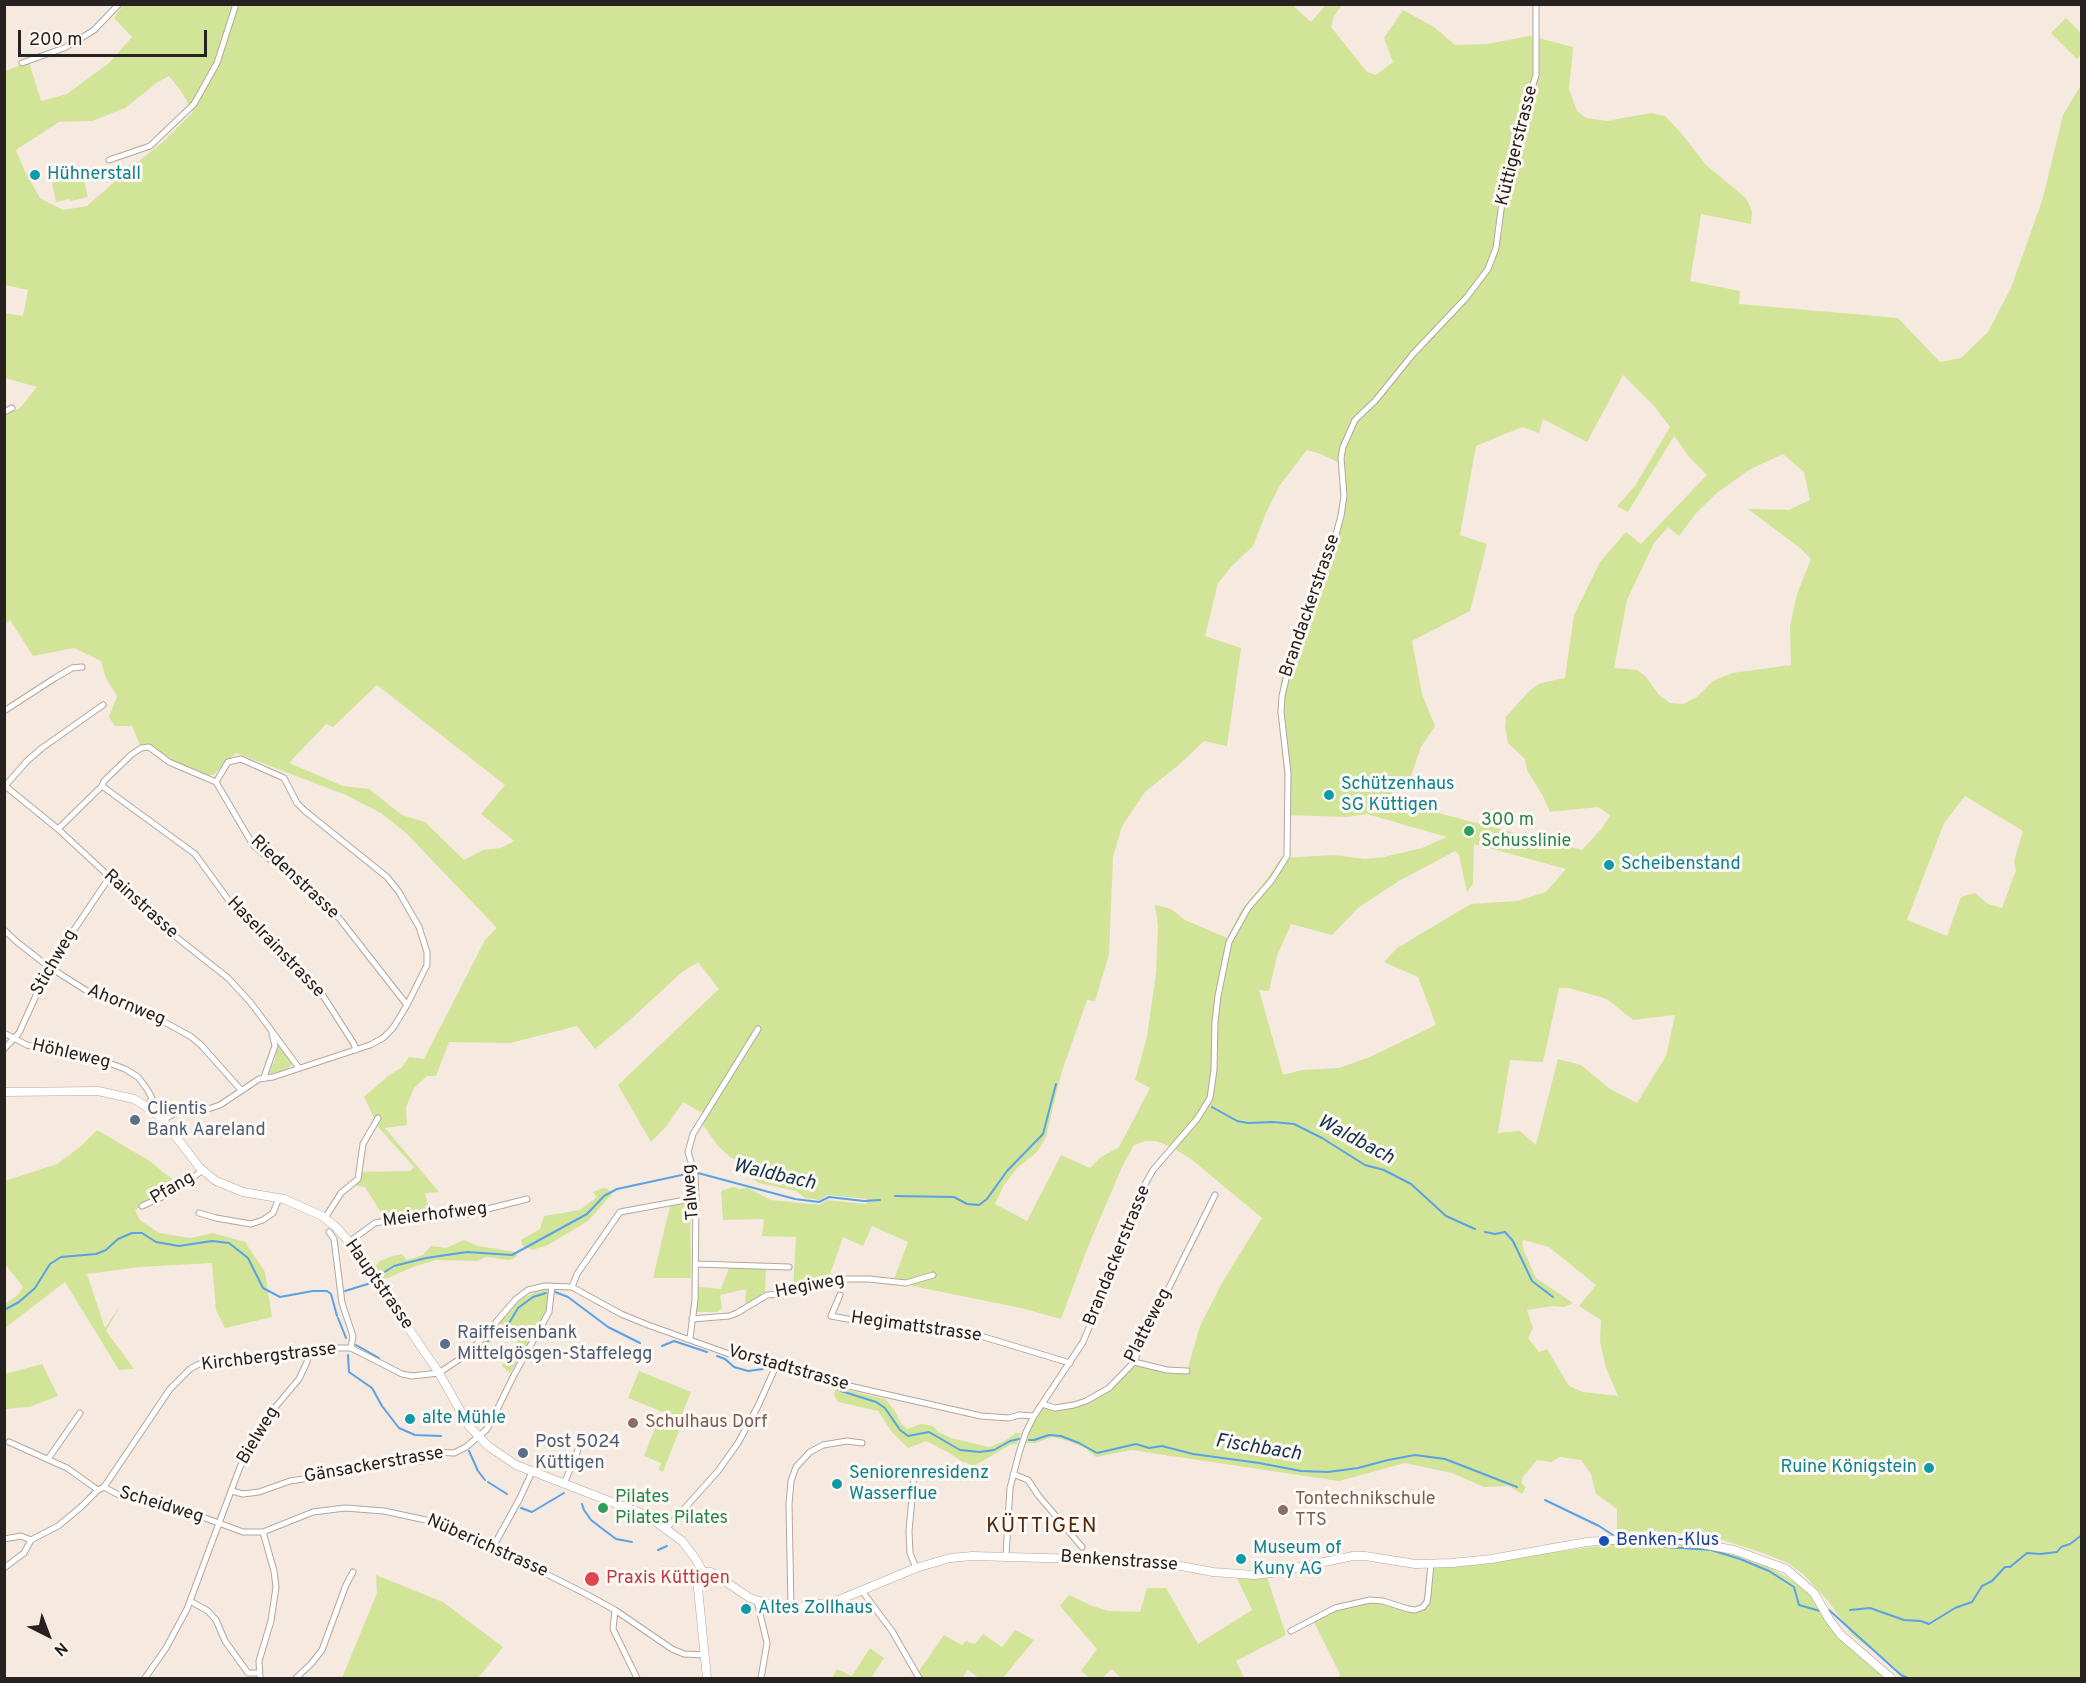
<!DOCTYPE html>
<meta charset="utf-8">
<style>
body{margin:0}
#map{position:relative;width:2086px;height:1683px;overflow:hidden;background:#f6e9e0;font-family:Overpass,sans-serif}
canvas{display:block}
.frame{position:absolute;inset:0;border:6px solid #27221f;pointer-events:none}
.north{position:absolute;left:18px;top:1605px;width:60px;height:60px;-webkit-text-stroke:4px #fdf8f4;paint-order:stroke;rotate:138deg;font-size:16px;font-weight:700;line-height:24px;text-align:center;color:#27221f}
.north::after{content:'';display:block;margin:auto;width:21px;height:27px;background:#27221f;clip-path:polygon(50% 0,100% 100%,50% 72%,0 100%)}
.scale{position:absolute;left:18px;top:30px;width:189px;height:27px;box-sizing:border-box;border:3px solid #27221f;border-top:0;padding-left:8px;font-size:18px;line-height:21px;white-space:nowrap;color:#27221f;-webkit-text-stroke:4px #fdf8f4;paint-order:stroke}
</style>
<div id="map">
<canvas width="2086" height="1683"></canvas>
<div class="frame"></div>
<div class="north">N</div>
<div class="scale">200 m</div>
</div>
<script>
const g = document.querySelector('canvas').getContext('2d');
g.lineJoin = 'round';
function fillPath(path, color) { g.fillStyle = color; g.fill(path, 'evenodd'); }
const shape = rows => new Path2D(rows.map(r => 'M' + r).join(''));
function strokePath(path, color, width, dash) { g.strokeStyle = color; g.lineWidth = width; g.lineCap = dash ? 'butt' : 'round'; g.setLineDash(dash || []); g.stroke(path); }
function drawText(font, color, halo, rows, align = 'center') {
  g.font = font + ' Overpass,sans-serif'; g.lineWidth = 6; g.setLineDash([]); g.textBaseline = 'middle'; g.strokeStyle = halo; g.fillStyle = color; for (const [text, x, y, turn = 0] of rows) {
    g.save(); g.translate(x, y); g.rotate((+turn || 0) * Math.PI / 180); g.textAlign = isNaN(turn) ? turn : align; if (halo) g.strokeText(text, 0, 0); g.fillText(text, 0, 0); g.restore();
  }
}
fillPath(shape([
 [1291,4,1311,22,1326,5,1342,5,1334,16,1331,27,1367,72,1376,75,1393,62,1384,38,1403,10,1434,27,1455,45,1486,44,1530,36,1573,47,1569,89,1577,111,1586,118,1607,121,1651,113,1665,116,1681,133,1706,165,1746,198,1752,211,1751,224,1701,214,1690,281,1740,291,1739,304,1898,318,1940,362,1961,358,1988,332,2011,288,2043,198,2063,115,2081,85,2081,1678,1903,1678,1888,1662,1852,1635,1829,1602,1803,1574,1788,1563,1763,1553,1707,1535,1656,1531,1615,1532,1617,1527,1617,1509,1596,1494,1591,1474,1581,1460,1560,1457,1551,1462,1537,1460,1522,1478,1522,1484,1526,1487,1522,1494,1509,1486,1484,1487,1452,1473,1405,1463,1339,1481,1131,1450,1096,1457,1085,1448,1068,1441,1052,1437,1035,1443,1023,1443,1042,1404,1055,1408,1074,1405,1100,1394,1134,1362,1187,1371,1200,1326,1222,1283,1262,1218,1191,1159,1171,1147,1156,1141,1146,1141,1134,1145,1122,1167,1087,1249,1061,1319,1021,1308,893,1282,908,1242,872,1226,863,1246,843,1237,827,1283,793,1291,796,1237,762,1236,764,1219,723,1220,721,1191,733,1187,739,1189,748,1188,771,1200,820,1205,827,1200,866,1204,868,1199,827,1195,820,1200,805,1198,796,1191,759,1183,742,1171,735,1159,730,1157,718,1146,700,1121,704,1114,683,1102,666,1127,651,1142,618,1085,719,989,698,962,682,972,630,1020,595,1049,577,1026,510,1043,449,1042,436,1076,427,1076,414,1088,406,1107,407,1125,385,1128,439,1192,425,1193,431,1217,386,1221,365,1187,353,1185,360,1172,410,1171,414,1167,379,1128,364,1097,388,1076,402,1067,409,1057,424,1059,485,940,497,928,405,832,381,813,346,795,236,753,213,775,201,775,182,768,170,758,157,751,141,747,132,726,115,726,109,717,117,696,106,678,101,661,74,648,33,656,10,620,5,626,5,415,20,408,37,387,5,378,5,313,23,316,28,290,5,285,5,71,29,62,41,101,67,94,109,63,132,37,114,18,123,5],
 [169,76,181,91,193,112,164,141,139,161,129,165,119,178,87,206,63,210,40,198,25,172,16,150,59,122,92,121,125,108,158,82],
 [1623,375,1654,406,1670,427,1635,486,1617,506,1628,512,1674,436,1690,458,1707,475,1641,544,1626,532,1600,562,1574,615,1565,678,1541,683,1529,691,1506,717,1505,727,1508,743,1525,759,1527,770,1543,796,1550,812,1598,807,1610,815,1603,827,1582,850,1395,802,1392,793,1411,776,1421,747,1435,726,1422,694,1412,641,1470,611,1487,544,1460,535,1476,446,1522,427,1539,433,1543,419,1587,442],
 [1307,450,1318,453,1338,462,1341,494,1339,512,1327,556,1301,619,1281,681,1278,708,1288,815,1347,817,1367,814,1447,837,1422,848,1384,857,1365,859,1334,855,1281,858,1267,879,1242,909,1227,938,1185,920,1171,909,1155,905,1158,926,1156,973,1147,1037,1135,1080,1150,1088,1119,1147,1101,1157,1090,1168,1061,1155,1027,1221,995,1204,1004,1185,1017,1168,1037,1152,1046,1137,1061,1074,1087,1000,1095,1001,1109,954,1113,857,1122,826,1145,792,1181,763,1204,741,1227,746,1241,648,1205,636,1218,583,1232,566,1253,546,1266,513,1280,485],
 [1783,454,1804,472,1810,500,1789,510,1748,509,1800,548,1811,559,1797,594,1790,626,1791,665,1732,673,1713,681,1697,697,1683,704,1670,703,1659,695,1646,677,1637,670,1614,668,1627,600,1654,543,1668,527,1679,536,1697,512,1718,492,1749,470],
 [377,685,505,785,481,814,514,841,501,848,483,850,464,860,425,822,402,815,369,789,343,786,289,763,326,724,333,727],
 [1965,796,2023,831,2014,861,2016,870,2002,908,1988,904,1975,893,1961,897,1947,936,1907,920,1944,823],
 [1474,844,1566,869,1546,892,1517,901,1471,904,1397,948,1384,962,1418,977,1436,1025,1370,1057,1339,1068,1302,1070,1283,1075,1259,990,1269,991,1277,956,1291,924,1332,935,1359,907,1399,881,1455,851,1459,855,1467,892,1473,884],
 [1559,988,1569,988,1607,999,1633,1020,1675,1015,1666,1056,1637,1103,1610,1089,1581,1065,1558,1059,1536,1145,1520,1131,1498,1133,1510,1060,1543,1062],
 [1524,1240,1549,1247,1596,1285,1579,1306,1601,1320,1600,1341,1606,1368,1618,1396,1583,1392,1569,1386,1547,1349,1539,1352,1528,1338,1533,1328,1527,1310,1553,1306,1564,1307,1573,1303,1536,1278,1524,1251,1522,1242],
 [2066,18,2081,33,2081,54,2077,59,2051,33],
 [83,176,88,197,71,201,69,199,56,202,52,183],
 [278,1046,281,1046,292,1064,287,1069,270,1074,270,1071,275,1060],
 [97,1130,148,1160,177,1183,135,1210,140,1220,159,1233,190,1238,213,1233,245,1242,265,1272,272,1317,225,1328,216,1310,212,1263,140,1267,87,1274,105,1328,120,1306,106,1331,134,1369,119,1370,65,1282,5,1328,5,1304,18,1295,23,1287,5,1264,5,1181,57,1164,80,1147],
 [603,1188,608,1189,612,1194,588,1221,548,1245,532,1250,523,1246,521,1240,540,1229,544,1216,580,1210,597,1197,593,1192],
 [690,1203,691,1278,653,1278,670,1206],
 [464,1240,478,1246,516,1252,518,1254,515,1258,509,1260,486,1257,477,1261,436,1260,413,1267,388,1278,382,1279,376,1274,374,1267,380,1261,393,1256,402,1254,407,1260,423,1255,431,1246,446,1248],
 [729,1268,766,1269,765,1292,745,1306,746,1289,720,1295,722,1308,717,1312,696,1312,699,1287,721,1289],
 [548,1289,548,1303,543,1318,510,1373,502,1366,518,1340,508,1331,494,1337,482,1351,478,1348,494,1330,498,1332,503,1326,499,1323,521,1299,540,1290],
 [42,1364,58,1396,29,1407,5,1409,5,1374],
 [639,1371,691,1392,680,1419,628,1398],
 [836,1387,885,1399,894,1410,901,1423,907,1429,921,1424,933,1426,938,1432,951,1438,989,1447,1003,1442,1016,1433,1021,1433,1017,1444,1010,1445,974,1466,961,1461,948,1452,926,1441,908,1448,892,1432,878,1411,838,1402,834,1395],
 [659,1418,681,1426,663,1472,659,1470,661,1463,644,1456],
 [1631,1541,1676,1542,1733,1553,1761,1563,1783,1575,1802,1587,1814,1599,1884,1678,1339,1678,1340,1674,1313,1620,1335,1610,1367,1603,1379,1603,1400,1610,1422,1610,1429,1602,1434,1568,1489,1562],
 [1235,1574,1266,1574,1286,1635,1236,1661,1244,1678,1121,1678,1112,1669,1102,1678,1090,1678,1081,1671,1097,1649,1060,1606,1069,1595,1090,1605,1108,1611,1140,1612,1147,1588,1166,1588,1198,1644,1252,1610],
 [376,1575,443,1602,503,1647,478,1678,342,1678,377,1593],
 [1015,1630,1034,1640,1003,1678,979,1678,968,1670,962,1678,914,1678,944,1635,962,1645,966,1641,975,1644,983,1634,1002,1647],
 [870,1648,884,1658,871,1678,832,1678,837,1669,852,1676]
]), '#d2e498');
strokePath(shape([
 [1212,1107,1237,1121,1248,1123,1273,1122,1294,1124,1322,1138,1365,1165,1384,1170,1411,1184,1446,1216,1475,1229],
 [698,1173,795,1199,819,1202,829,1197,864,1201,880,1200],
 [895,1196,954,1197,967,1204,979,1205,987,1199,1007,1171,1043,1134,1056,1084],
 [1485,1232,1495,1234,1505,1232,1513,1241,1532,1281,1553,1297],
 [383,1273,394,1266,426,1258,467,1252,512,1255,587,1214,604,1196,617,1189,691,1173],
 [345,1291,371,1283],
 [555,1292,568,1297,608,1327,640,1343],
 [4,1310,19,1302,35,1288,50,1264,61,1257,96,1254,106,1250,118,1239,132,1233,142,1233,156,1242,179,1246,212,1241,229,1243,248,1258,263,1288,280,1297,313,1291,327,1291,331,1294,337,1316],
 [338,1318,346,1338],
 [356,1345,379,1358],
 [662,1346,674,1341,707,1352],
 [482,1347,495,1334,498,1334,508,1325,518,1308,533,1297,546,1293],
 [348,1355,349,1372,372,1388,382,1406,399,1428,415,1435,441,1436],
 [717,1356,725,1359,734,1367,748,1371,763,1369],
 [841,1391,876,1402,885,1408,900,1430,908,1436,929,1432,960,1450,980,1452,994,1450,1010,1441,1019,1439],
 [1029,1440,1034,1440,1049,1435,1061,1436,1079,1443,1097,1453,1136,1444,1149,1448,1162,1446,1193,1454,1259,1463,1301,1471,1328,1472,1358,1468,1388,1460,1415,1455,1445,1459,1517,1487],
 [469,1451,478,1471,485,1480],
 [488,1482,507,1494],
 [1545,1500,1599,1526,1616,1537],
 [582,1504,584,1510,591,1520,604,1530,616,1539,632,1542],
 [521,1508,532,1512,564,1493],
 [1623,1543,1635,1545,1711,1550,1740,1559,1769,1571,1794,1587,1799,1605,1820,1611],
 [658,1550,667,1546],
 [1829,1610,1901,1675,1908,1678],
 [1850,1610,1870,1608,1904,1620,1921,1621,1929,1624,1955,1608,1972,1602,1982,1586,1992,1581,2005,1567,2010,1567,2027,1553,2040,1554,2057,1552,2061,1547,2070,1544,2082,1535]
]), '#58a2e5', 2);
const street = shape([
 [22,63,64,48,83,37,94,30,119,4],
 [109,160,150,146,194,104,217,63,236,4],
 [4,412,12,408],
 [4,711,55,678,72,668,82,667],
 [216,782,228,762,241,759,284,778,297,803,305,811,387,877,399,892,419,927,427,952,427,965,407,1005],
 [4,785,58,829,166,929,228,978,251,1003,299,1068],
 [5,786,27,761,42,748,103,705],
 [102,786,195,854,238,913,320,991,354,1044,356,1050],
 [58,829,102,786,104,781,131,755,141,748,149,747,169,762,216,782,253,845,339,918,407,1005,393,1028,383,1038,370,1045,273,1077,259,1079,220,1105,199,1112,175,1113,163,1120],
 [4,930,17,942,49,967,92,994,155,1017,190,1036,201,1045,241,1090],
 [4,1033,27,1045,64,1055,101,1060,125,1069,138,1077,147,1089,152,1098,147,1106],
 [4,1049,19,1033,49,967,109,878],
 [264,1077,275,1046,272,1034],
 [142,1206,173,1192,203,1170],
 [199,1213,216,1218,251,1224,263,1220,273,1213,279,1198],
 [325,1218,341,1193,358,1179,363,1144,378,1118],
 [329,1232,334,1239,342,1303,353,1336,351,1348],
 [349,1242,375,1223,386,1221,464,1215,527,1199],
 [696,1264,789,1267],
 [572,1287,577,1274,620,1212,696,1198],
 [840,1295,831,1316,864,1322,913,1324,984,1337,1070,1363],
 [692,1319,729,1316,737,1313,767,1295,782,1294,845,1279,869,1279,906,1283,933,1275],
 [690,1338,695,1300,696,1198,695,1175,688,1152,693,1134,758,1029],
 [1134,1362,1167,1370,1187,1371],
 [1042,1404,1055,1408,1074,1405,1086,1401,1109,1388,1134,1362,1143,1340,1215,1195],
 [9,1442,67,1468,98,1490],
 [48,1459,80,1413],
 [1013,1474,1028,1480,1038,1495,1082,1547],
 [914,1476,909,1531,910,1553,916,1568],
 [564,1484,582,1440,590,1443],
 [104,1487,117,1494,197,1515,243,1532,263,1532,313,1512,345,1508,384,1511,435,1522,479,1540,584,1593,615,1610,672,1649,684,1654,704,1655],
 [232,1491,243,1494,259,1492,290,1481,369,1469,396,1460,421,1461,435,1452,454,1453,466,1447,486,1430,490,1424,514,1375,549,1312,552,1286],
 [667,1528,718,1471,738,1443,758,1406,776,1366],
 [4,1539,21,1536,31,1540],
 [493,1547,519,1500,532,1472],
 [1006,1556,1010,1488,1019,1453,1026,1432,1034,1416,1083,1342,1099,1304,1119,1245,1140,1193,1153,1170,1197,1119,1210,1098,1214,1070,1215,1022,1218,996,1229,942,1248,908,1272,880,1287,856,1288,773,1281,712,1282,696,1290,662,1329,560,1341,516,1344,496,1341,458,1343,447,1355,420,1375,401,1413,354,1466,298,1488,269,1496,248,1504,187,1515,142,1536,75,1536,4],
 [4,1568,24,1553,31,1540,58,1526,81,1507,98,1490,104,1487,170,1389,190,1369,199,1364,272,1359,308,1355,338,1348,351,1348,402,1374,412,1376,439,1373,464,1356,479,1342,516,1299,528,1290,545,1286,572,1287,621,1314,648,1325,735,1356,760,1360,801,1375,981,1416,1009,1418,1019,1415,1034,1416],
 [862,1591,892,1631,919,1678],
 [190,1601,208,1611,216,1620,225,1641,248,1673,259,1673],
 [757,1601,767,1643,761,1678],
 [791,1608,789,1504,791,1481,796,1467,810,1452,823,1445,847,1441,862,1443],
 [615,1610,613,1629,637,1678],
 [1291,1631,1335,1608,1370,1600,1383,1601,1408,1609,1415,1610,1423,1607,1427,1602,1428,1595,1431,1564],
 [145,1678,166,1648,187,1609,240,1467,272,1411,299,1379,307,1362,308,1355],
 [260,1678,259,1661,271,1621,276,1587,274,1571,263,1532],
 [296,1678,311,1664,322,1650,346,1585,353,1572]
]);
const secondary = shape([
 [4,1092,98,1091,134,1099,152,1110,163,1120,200,1168,216,1181,243,1192,284,1199,322,1216,336,1227,351,1244,439,1373,469,1426,488,1446,516,1465,648,1516,682,1541,695,1558,703,1572],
 [703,1572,711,1572,750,1598,771,1605,791,1608,834,1602,916,1568,950,1558,972,1556,1154,1561,1213,1572,1254,1575,1271,1573,1353,1556,1365,1556,1415,1564,1452,1563,1491,1559,1587,1542,1636,1538,1674,1539,1734,1550,1786,1569,1814,1593,1829,1619,1840,1634,1891,1678],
 [703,1572,697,1579,707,1678]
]);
strokePath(street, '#b3a79e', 7);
strokePath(secondary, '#b3a79e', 9);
strokePath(street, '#fff', 5);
strokePath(secondary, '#fff', 8);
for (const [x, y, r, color] of [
 [35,175,6,"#0f9aa8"],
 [1329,795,6,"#0f9aa8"],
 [1469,831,6,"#2e9e5b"],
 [1609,865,6,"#0f9aa8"],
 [135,1120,6,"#5c6f8a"],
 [445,1344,6,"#5c6f8a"],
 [410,1419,6,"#0f9aa8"],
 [633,1423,6,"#8d6e63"],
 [523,1453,6,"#5c6f8a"],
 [1929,1468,6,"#0f9aa8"],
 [837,1484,6,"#0f9aa8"],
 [603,1508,6,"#2e9e5b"],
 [1283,1510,6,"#8d6e63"],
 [1604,1541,6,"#1a4fb4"],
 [1241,1559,6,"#0f9aa8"],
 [592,1579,8,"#e0444e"],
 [746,1609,6,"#0f9aa8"]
]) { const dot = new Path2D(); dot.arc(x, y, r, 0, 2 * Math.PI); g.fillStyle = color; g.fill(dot); strokePath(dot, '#fdf8f4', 2); }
drawText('18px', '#27221f', '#fdf8f4', [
 ["Küttigerstrasse",1518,146,-76],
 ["Brandackerstrasse",1311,606,-71],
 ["Riedenstrasse",294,878,43],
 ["Rainstrasse",140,905,42],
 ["Haselrainstrasse",275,948,46],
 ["Stichweg",55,963,-60],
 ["Ahornweg",126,1006,22],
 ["Höhleweg",71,1055,13],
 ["Pfang",173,1189,-30],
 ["Talweg",692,1192,-95],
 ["Meierhofweg",435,1216,-7],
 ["Brandackerstrasse",1118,1256,-68],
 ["Hauptstrasse",378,1285,55],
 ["Hegiweg",810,1287,-11],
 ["Platteweg",1149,1326,-63],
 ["Hegimattstrasse",916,1328,8],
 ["Kirchbergstrasse",269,1358,-7],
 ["Vorstadtstrasse",788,1369,16],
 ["Bielweg",259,1436,-59],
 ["Gänsackerstrasse",374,1466,-10],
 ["Scheidweg",161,1506,17],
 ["Nüberichstrasse",487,1547,24],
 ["Benkenstrasse",1119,1562,4]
]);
drawText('18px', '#0d838f', '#fdf8f4', [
 ["Hühnerstall",47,175],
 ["Schützenhaus",1341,785],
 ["SG Küttigen",1341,806],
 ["Scheibenstand",1621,865],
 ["alte Mühle",422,1419],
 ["Ruine Königstein",1917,1468,"right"],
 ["Seniorenresidenz",849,1474],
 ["Wasserflue",849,1495],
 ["Museum of",1253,1549],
 ["Kuny AG",1253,1570],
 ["Altes Zollhaus",758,1609]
], 'left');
drawText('18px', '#27864d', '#fdf8f4', [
 ["300 m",1481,821],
 ["Schusslinie",1481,842],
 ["Pilates",615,1498],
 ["Pilates Pilates",615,1519]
], 'left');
drawText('18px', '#4e5e75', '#fdf8f4', [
 ["Clientis",147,1110],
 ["Bank Aareland",147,1131],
 ["Raiffeisenbank",457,1334],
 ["Mittelgösgen-Staffelegg",457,1355],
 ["Post 5024",535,1443],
 ["Küttigen",535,1464]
], 'left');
drawText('18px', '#785e54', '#fdf8f4', [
 ["Schulhaus Dorf",645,1423],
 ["Tontechnikschule",1295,1500],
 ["TTS",1295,1521]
], 'left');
drawText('18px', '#164399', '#fdf8f4', [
 ["Benken-Klus",1616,1541]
], 'left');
drawText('18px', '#be3a42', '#fdf8f4', [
 ["Praxis Küttigen",606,1579]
], 'left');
drawText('italic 20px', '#15344f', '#fdf8f4', [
 ["Waldbach",1355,1141,28],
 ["Waldbach",774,1176,13],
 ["Fischbach",1258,1449,9]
]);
g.letterSpacing = '1.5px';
drawText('21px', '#542706', '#fdf8f4', [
 ["KÜTTIGEN",1042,1528]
]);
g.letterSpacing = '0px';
</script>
